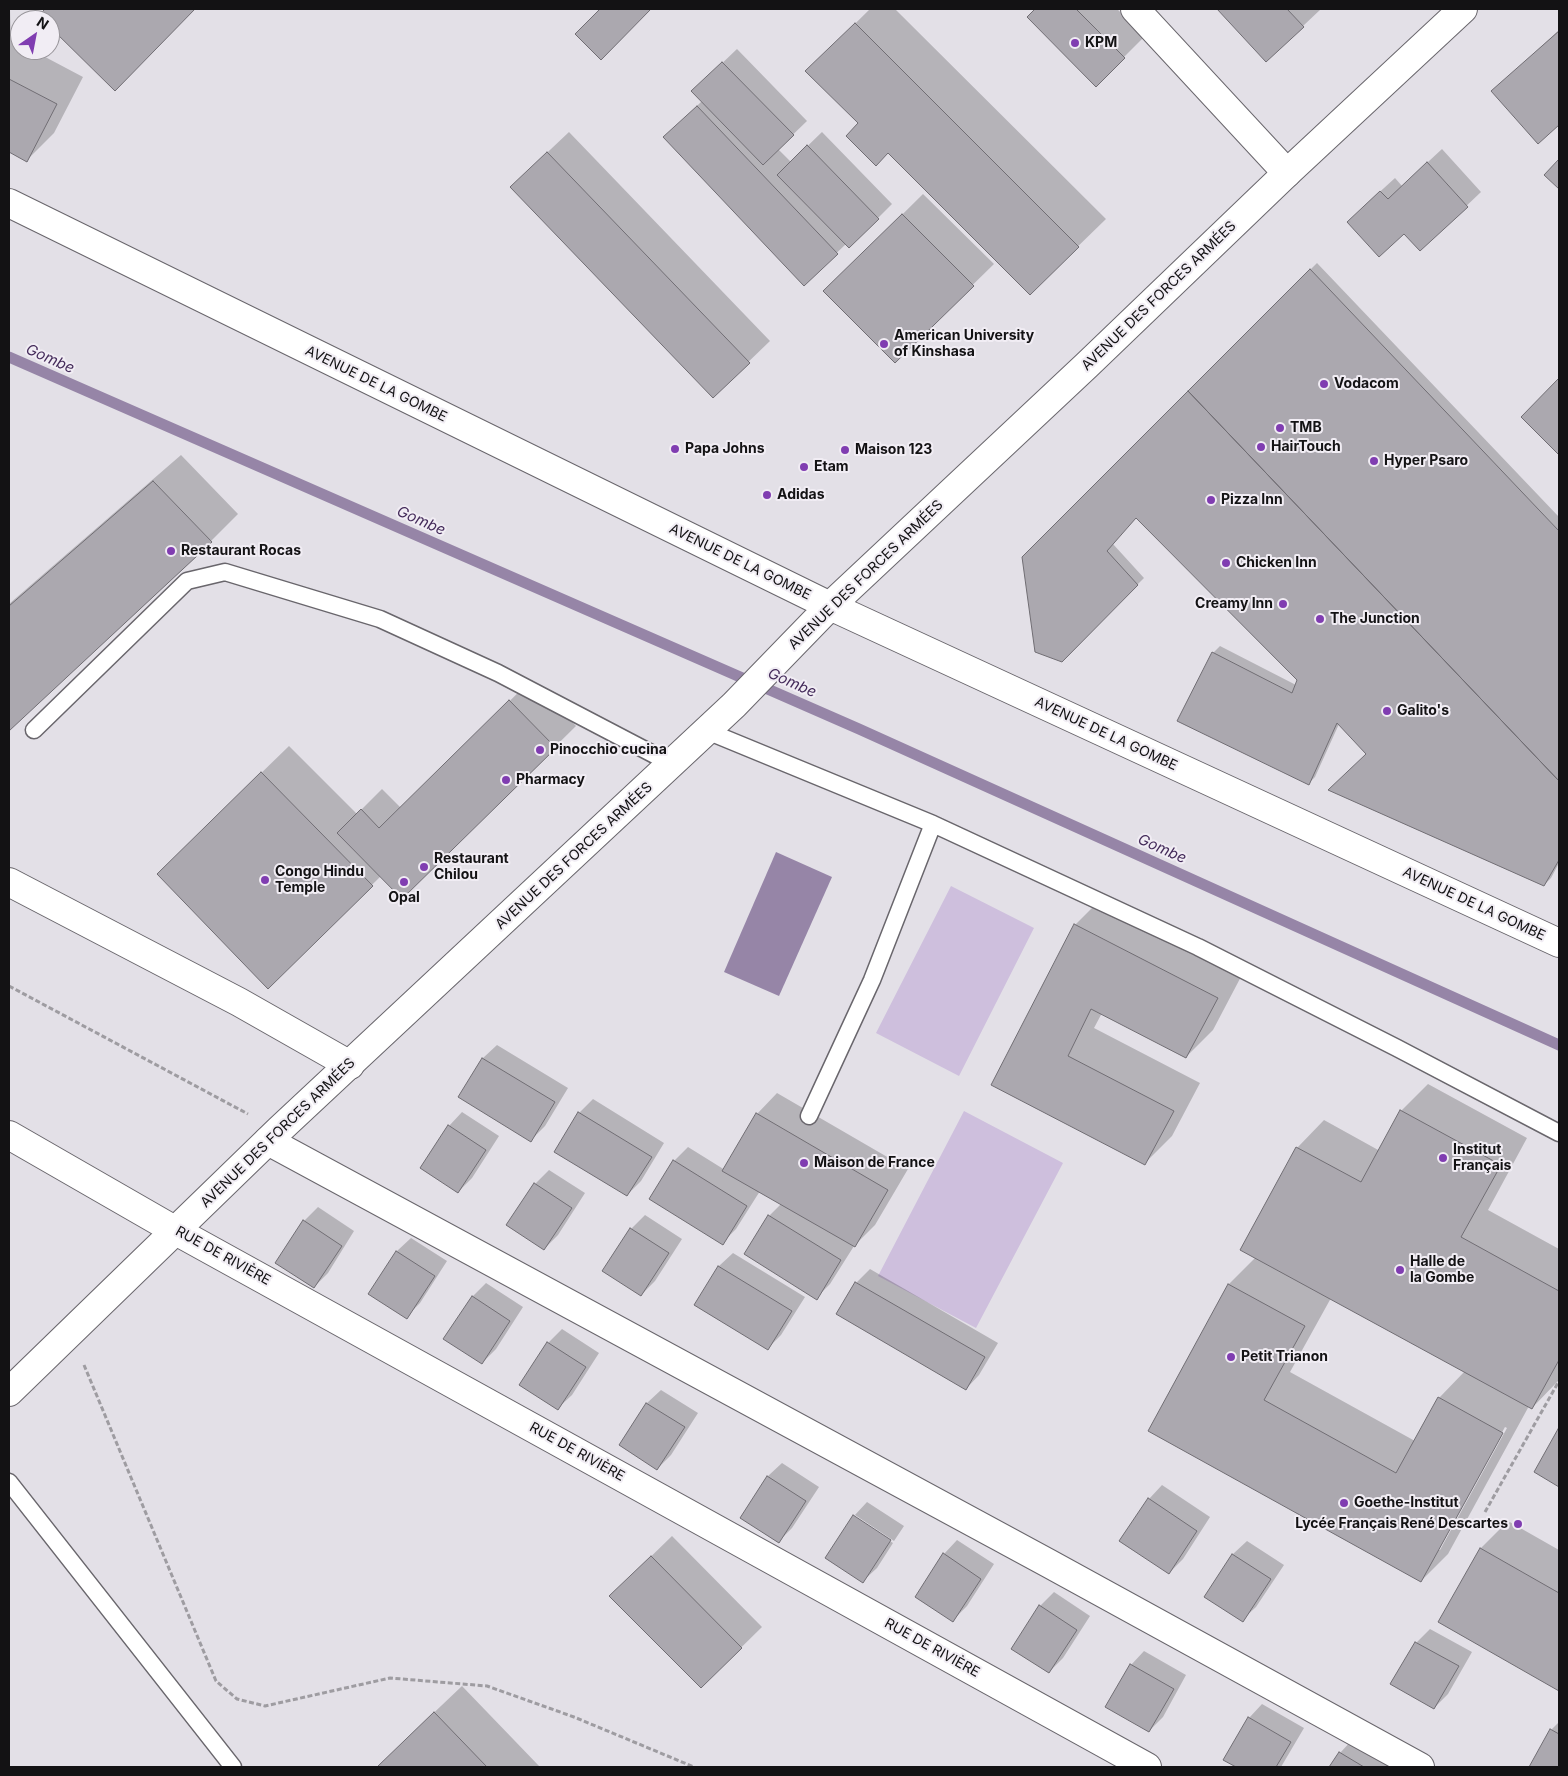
<!DOCTYPE html>
<meta charset="utf-8">
<style>
body{margin:0}
#map{position:relative;width:1568px;height:1776px;overflow:hidden;background:#e3e0e7;font-family:Inter,sans-serif}
canvas{display:block}
.frame{position:absolute;inset:0;border:10px solid #131214;pointer-events:none}
.north{position:absolute;left:10px;top:10px;width:50px;height:50px;box-sizing:border-box;background:#f1edf4;border:1px solid #98959a;border-radius:50%;rotate:33deg;font-size:14px;font-weight:700;line-height:20px;text-align:center;color:#131214}
.north::after{content:'';display:block;margin:auto;width:18px;height:22px;background:#803db1;clip-path:polygon(50% 0,100% 100%,50% 72%,0 100%)}
</style>
<div id="map">
<canvas width="1568" height="1776"></canvas>
<div class="frame"></div>
<div class="north">N</div>
</div>
<script>
const g = document.querySelector('canvas').getContext('2d');
g.lineJoin = 'round';
function fillPath(path, color) { g.fillStyle = color; g.fill(path, 'evenodd'); }
const shape = rows => new Path2D(rows.map(r => 'M' + r).join(''));
function strokePath(path, color, width, dash) { g.strokeStyle = color; g.lineWidth = width; g.lineCap = dash ? 'butt' : 'round'; g.setLineDash(dash || []); g.stroke(path); }
function drawText(font, color, halo, rows, align = 'center') {
  g.font = font + ' Inter,sans-serif'; g.lineWidth = 4; g.setLineDash([]); g.textBaseline = 'middle'; g.strokeStyle = halo; g.fillStyle = color; for (const [text, x, y, turn = 0] of rows) {
    g.save(); g.translate(x, y); g.rotate((+turn || 0) * Math.PI / 180); g.textAlign = isNaN(turn) ? turn : align; if (halo) g.strokeText(text, 0, 0); g.fillText(text, 0, 0); g.restore();
  }
}
fillPath(shape([
 [951,886,1034,928,959,1076,876,1033],
 [964,1111,1063,1163,976,1328,878,1276]
]), '#cebfdd');
fillPath(shape([
 [776,852,832,877,779,996,724,972]
]), '#9685a7');
fillPath(shape([
 [9,9,10,9,11,39,20,44,20,50,32,50,83,77,54,133,27,160,9,151],
 [47,9,194,9,115,89,50,26,50,20,44,20,40,16],
 [870,9,895,9,1106,219,1030,293,807,71],
 [1037,9,1117,9,1145,36,1096,85,1029,17],
 [1219,9,1321,9,1267,60],
 [1559,30,1559,124,1538,142,1493,91],
 [737,49,807,121,778,149,791,162,822,132,892,204,849,247,846,244,804,284,665,137,702,101,693,91],
 [569,132,770,341,713,396,533,166],
 [1442,149,1481,192,1420,250,1404,232,1362,208,1395,178,1402,186],
 [923,194,994,264,895,361,825,291],
 [1317,263,1559,517,1559,863,1551,878,1544,885,1368,753,1339,724,1315,777,1309,783,1213,653,1220,646,1296,685,1298,680,1137,516,1113,544,1144,578,1062,660,1023,557],
 [1559,380,1559,453,1523,417],
 [181,455,238,514,211,541,9,729,9,604],
 [531,680,576,726,402,898,381,876,268,987,185,847,289,746,357,814,382,789,401,808],
 [1102,898,1244,971,1213,1030,1186,1057,1102,1013,1094,1028,1200,1083,1172,1136,1145,1163,993,1085,1075,925],
 [497,1045,568,1088,545,1126,531,1140,460,1096,483,1058],
 [1428,1084,1527,1138,1488,1210,1559,1249,1559,1380,1532,1408,1529,1406,1448,1554,1421,1581,1149,1430,1229,1284,1256,1257,1297,1148,1324,1120,1380,1151,1401,1111],
 [1331,1298,1465,1371,1439,1398,1415,1441,1290,1372],
 [1505,1427,1507,1428,1440,1550,1437,1550],
 [777,1093,908,1169,875,1225,854,1246,830,1284,816,1298,769,1216,781,1204,760,1191,736,1229,722,1243,651,1199,674,1161,688,1147,725,1170,757,1114],
 [593,1099,664,1143,641,1181,627,1195,579,1113],
 [462,1112,499,1136,472,1178,458,1192,449,1126],
 [549,1170,585,1193,558,1235,544,1249,535,1184],
 [318,1207,354,1231,328,1273,314,1287,304,1221],
 [645,1215,682,1239,655,1281,641,1295,604,1271,631,1229],
 [411,1238,447,1261,420,1303,406,1317,370,1293,397,1251],
 [733,1253,805,1297,781,1335,767,1349,695,1305,719,1266],
 [870,1269,998,1343,979,1375,966,1389,856,1283],
 [486,1283,523,1307,496,1349,482,1363,472,1297],
 [562,1329,599,1353,572,1395,558,1408,548,1343],
 [661,1390,698,1413,671,1455,657,1469,620,1445,647,1403],
 [1559,1430,1559,1485,1536,1472],
 [782,1463,819,1487,792,1528,778,1542,741,1518,768,1476],
 [1162,1485,1210,1517,1183,1559,1169,1573,1149,1499],
 [867,1502,904,1526,894,1541,855,1515,855,1518,893,1543,877,1568,863,1581,854,1516],
 [1508,1521,1559,1550,1559,1690,1439,1622,1481,1548],
 [672,1536,762,1627,701,1687,632,1575],
 [957,1540,994,1564,967,1606,953,1620,944,1554],
 [1247,1541,1284,1565,1256,1607,1242,1620,1206,1596,1233,1554],
 [1054,1592,1090,1616,1063,1658,1049,1672,1040,1606],
 [1430,1629,1472,1652,1448,1694,1434,1708,1392,1684,1416,1643],
 [1144,1651,1186,1675,1163,1717,1149,1731,1131,1665],
 [462,1686,540,1767,378,1767,401,1744],
 [1262,1704,1304,1728,1281,1767,1238,1767,1224,1759,1249,1718],
 [1559,1722,1559,1767,1530,1767,1551,1730],
 [1353,1739,1400,1767,1331,1767,1340,1753]
]), '#0003');
strokePath(shape([
 [9,357,859,729,1559,1045]
]), '#9685a7', 11);
const building = shape([
 [45,9,195,9,115,91,50,27,50,20,43,20,38,16,45,9],
 [600,9,651,9,601,60,575,34,600,9],
 [1035,9,1076,9,1125,58,1096,87,1027,17,1035,9],
 [1217,9,1287,9,1304,27,1266,62,1217,9],
 [855,23,1079,247,1030,295,888,153,876,166,846,136,858,123,805,71,855,23],
 [1559,31,1559,125,1538,144,1491,91,1559,31],
 [722,62,794,135,763,165,691,91,722,62],
 [9,79,57,104,27,162,9,152,9,79],
 [697,106,838,254,804,286,663,137,697,106],
 [807,145,879,219,849,248,777,175,807,145],
 [547,152,750,363,713,398,510,187,547,152],
 [1559,159,1559,189,1544,175,1559,159],
 [1427,162,1468,207,1420,251,1404,234,1379,257,1347,222,1380,191,1388,199,1427,162],
 [902,214,974,286,895,363,823,291,902,214],
 [1310,269,1559,531,1559,781,1188,391,1310,269],
 [1559,378,1559,455,1521,417,1559,378],
 [1188,391,1559,781,1559,860,1544,886,1328,790,1366,754,1337,723,1309,785,1177,721,1212,652,1292,693,1297,680,1136,518,1107,551,1138,585,1062,662,1035,652,1022,557,1188,391],
 [153,481,212,542,9,731,9,606,153,481],
 [509,700,556,748,402,899,337,833,361,809,379,828,509,700],
 [261,772,373,886,268,989,157,874,261,772],
 [1074,924,1218,998,1186,1058,1091,1009,1068,1056,1174,1111,1145,1165,991,1085,1074,924],
 [482,1058,555,1102,531,1142,458,1097,482,1058],
 [1400,1110,1501,1165,1461,1237,1559,1291,1559,1360,1532,1409,1240,1250,1296,1147,1361,1182,1400,1110],
 [578,1112,652,1157,627,1196,554,1152,578,1112],
 [756,1113,888,1190,855,1247,722,1171,756,1113],
 [448,1125,486,1150,458,1193,420,1168,448,1125],
 [673,1160,747,1206,723,1245,649,1199,673,1160],
 [534,1183,572,1208,544,1250,506,1225,534,1183],
 [768,1215,841,1260,817,1300,744,1254,768,1215],
 [303,1220,342,1246,314,1288,275,1263,303,1220],
 [630,1228,669,1253,641,1296,602,1271,630,1228],
 [396,1251,435,1276,407,1319,368,1294,396,1251],
 [718,1266,792,1311,768,1350,694,1305,718,1266],
 [855,1282,985,1357,966,1390,836,1314,855,1282],
 [1228,1284,1305,1326,1264,1400,1396,1473,1438,1397,1503,1433,1421,1582,1148,1431,1228,1284],
 [472,1296,510,1321,482,1364,443,1339,472,1296],
 [547,1342,586,1367,558,1410,519,1385,547,1342],
 [646,1403,685,1427,657,1470,619,1445,646,1403],
 [1558,1429,1559,1429,1559,1487,1534,1472,1558,1429],
 [767,1476,806,1501,779,1543,740,1518,767,1476],
 [1148,1498,1197,1531,1169,1574,1119,1541,1148,1498],
 [853,1515,891,1540,863,1583,825,1558,853,1515],
 [1480,1548,1559,1593,1559,1691,1438,1622,1480,1548],
 [943,1553,981,1579,953,1622,915,1597,943,1553],
 [1232,1554,1271,1579,1243,1622,1204,1597,1232,1554],
 [651,1556,742,1648,701,1688,609,1596,651,1556],
 [1039,1605,1077,1630,1049,1673,1011,1649,1039,1605],
 [1415,1642,1459,1666,1434,1709,1390,1684,1415,1642],
 [1130,1664,1174,1689,1149,1732,1105,1707,1130,1664],
 [434,1712,487,1767,377,1767,434,1712],
 [1248,1717,1291,1742,1276,1767,1236,1767,1223,1760,1248,1717],
 [1550,1729,1559,1734,1559,1767,1529,1767,1550,1729],
 [1339,1752,1364,1767,1329,1767,1339,1752]
]);
fillPath(building, '#aba8af');
strokePath(building, '#706d73', 1);
const lane = shape([
 [34,730,187,581,225,572,380,619,498,673,672,764],
 [707,731,933,824,1198,947,1397,1048,1559,1133],
 [809,1116,872,980,933,824],
 [9,1482,233,1767]
]);
const street = shape([
 [1135,9,1287,173],
 [9,882,239,1002,350,1065],
 [9,1135,176,1231,1147,1767],
 [268,1141,1048,1563,1420,1767]
]);
const secondary = shape([
 [9,203,830,606,1559,943],
 [9,1392,279,1130,734,705,830,606,1087,365,1287,173,1463,9]
]);
strokePath(lane, '#69666c', 19);
strokePath(street, '#69666c', 30);
strokePath(secondary, '#69666c', 30);
strokePath(shape([
 [9,986,248,1114],
 [84,1365,216,1681,237,1699,265,1706,390,1678,487,1686,574,1717,694,1767],
 [1485,1512,1559,1381]
]), '#9e9ca1', 3, [5, 2.5]);
strokePath(lane, '#fff', 16);
strokePath(street, '#fff', 28);
strokePath(secondary, '#fff', 28);
for (const [x, y, r, color] of [
 [1075,43,5,"#803db1"],
 [884,344,5,"#803db1"],
 [1324,384,5,"#803db1"],
 [1280,428,5,"#803db1"],
 [1261,447,5,"#803db1"],
 [675,449,5,"#803db1"],
 [845,450,5,"#803db1"],
 [1374,461,5,"#803db1"],
 [804,467,5,"#803db1"],
 [767,495,5,"#803db1"],
 [1211,500,5,"#803db1"],
 [171,551,5,"#803db1"],
 [1226,563,5,"#803db1"],
 [1283,604,5,"#803db1"],
 [1320,619,5,"#803db1"],
 [1387,711,5,"#803db1"],
 [540,750,5,"#803db1"],
 [506,780,5,"#803db1"],
 [424,867,5,"#803db1"],
 [265,880,5,"#803db1"],
 [404,882,5,"#803db1"],
 [1443,1158,5,"#803db1"],
 [804,1163,5,"#803db1"],
 [1400,1270,5,"#803db1"],
 [1231,1357,5,"#803db1"],
 [1344,1503,5,"#803db1"],
 [1518,1524,5,"#803db1"]
]) { const dot = new Path2D(); dot.arc(x, y, r, 0, 2 * Math.PI); g.fillStyle = color; g.fill(dot); strokePath(dot, '#f1edf4', 2); }
drawText('bold 14px', '#131214', '#f1edf4', [
 ["KPM",1085,43],
 ["American University",894,336],
 ["of Kinshasa",894,352],
 ["Vodacom",1334,384],
 ["TMB",1290,428],
 ["HairTouch",1271,447],
 ["Papa Johns",685,449],
 ["Maison 123",855,450],
 ["Hyper Psaro",1384,461],
 ["Etam",814,467],
 ["Adidas",777,495],
 ["Pizza Inn",1221,500],
 ["Restaurant Rocas",181,551],
 ["Chicken Inn",1236,563],
 ["Creamy Inn",1273,604,"right"],
 ["The Junction",1330,619],
 ["Galito's",1397,711],
 ["Pinocchio cucina",550,750],
 ["Pharmacy",516,780],
 ["Restaurant",434,859],
 ["Chilou",434,875],
 ["Congo Hindu",275,872],
 ["Temple",275,888],
 ["Opal",404,898,"center"],
 ["Institut",1453,1150],
 ["Français",1453,1166],
 ["Maison de France",814,1163],
 ["Halle de",1410,1262],
 ["la Gombe",1410,1278],
 ["Petit Trianon",1241,1357],
 ["Goethe-Institut",1354,1503],
 ["Lycée Français René Descartes",1508,1524,"right"]
], 'left');
drawText('14px', '#131214', '#f1edf4', [
 ["AVENUE DES FORCES ARMÉES",1159,296,-44],
 ["AVENUE DE LA GOMBE",376,384,26],
 ["AVENUE DE LA GOMBE",740,562,26],
 ["AVENUE DES FORCES ARMÉES",866,575,-44],
 ["AVENUE DE LA GOMBE",1106,734,25],
 ["AVENUE DES FORCES ARMÉES",574,856,-43],
 ["AVENUE DE LA GOMBE",1474,904,25],
 ["AVENUE DES FORCES ARMÉES",278,1133,-44],
 ["RUE DE RIVIÈRE",223,1256,29],
 ["RUE DE RIVIÈRE",577,1452,29],
 ["RUE DE RIVIÈRE",932,1648,29]
]);
drawText('italic 15px', '#442b5a', '#f1edf4', [
 ["Gombe",50,359,24],
 ["Gombe",421,521,24],
 ["Gombe",792,683,24],
 ["Gombe",1162,849,24]
]);
</script>
